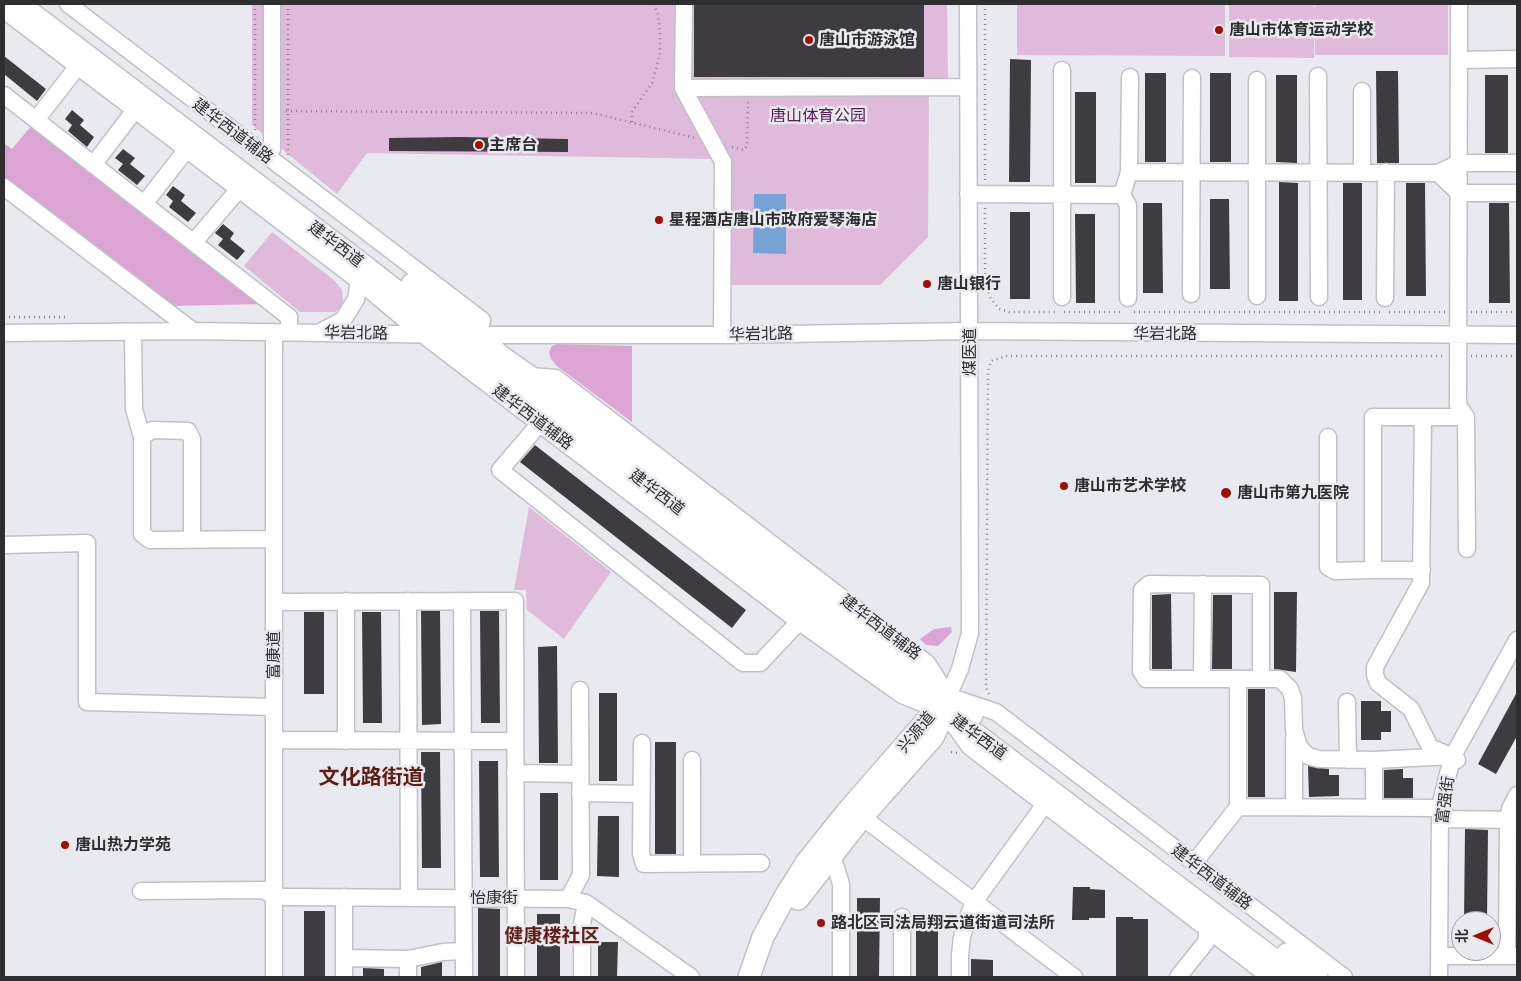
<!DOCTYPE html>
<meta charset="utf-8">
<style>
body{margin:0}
#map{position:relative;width:1521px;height:981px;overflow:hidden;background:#e9e9f0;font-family:Barlow,"Noto Sans SC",sans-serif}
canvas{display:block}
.frame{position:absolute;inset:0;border:5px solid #2e2e30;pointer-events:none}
.north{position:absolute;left:1451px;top:911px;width:50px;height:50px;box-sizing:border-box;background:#e9e9f0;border:1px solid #9e9ea3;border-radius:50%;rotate:270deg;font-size:14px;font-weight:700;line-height:20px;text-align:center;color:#2e2e30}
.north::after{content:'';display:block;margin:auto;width:18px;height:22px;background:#a30d00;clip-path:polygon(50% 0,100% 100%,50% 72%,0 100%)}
</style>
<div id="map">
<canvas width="1521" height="981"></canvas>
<div class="frame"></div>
<div class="north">北</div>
</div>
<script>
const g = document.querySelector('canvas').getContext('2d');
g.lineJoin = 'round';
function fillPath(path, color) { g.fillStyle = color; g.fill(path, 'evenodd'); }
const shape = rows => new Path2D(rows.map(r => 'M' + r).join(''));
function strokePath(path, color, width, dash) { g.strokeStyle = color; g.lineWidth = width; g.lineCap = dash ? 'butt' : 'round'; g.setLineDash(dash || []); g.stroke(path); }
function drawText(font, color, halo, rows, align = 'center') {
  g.font = font + ' Barlow,"Noto Sans SC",sans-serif'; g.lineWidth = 5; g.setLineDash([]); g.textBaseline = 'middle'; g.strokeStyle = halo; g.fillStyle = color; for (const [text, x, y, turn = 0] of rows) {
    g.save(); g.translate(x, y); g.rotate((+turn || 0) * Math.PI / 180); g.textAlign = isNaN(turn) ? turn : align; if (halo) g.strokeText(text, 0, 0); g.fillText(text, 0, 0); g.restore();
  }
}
fillPath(shape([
 [252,4,947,4,948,83,929,84,928,237,880,285,715,285,716,159,367,153,337,194,252,125],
 [1017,4,1225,4,1225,56,1017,55],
 [1229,4,1314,4,1314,11,1315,4,1448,4,1448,55,1315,55,1314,12,1314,58,1229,57],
 [272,232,335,281,342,290,343,301,340,308,335,312,300,312,244,266],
 [529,507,611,572,564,639,527,610,526,590,514,590]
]), '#dfbada');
fillPath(shape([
 [33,124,264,304,169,306,4,180,4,143,12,149],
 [557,344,632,346,632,422,557,366,551,359,549,352,552,346],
 [951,627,952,632,938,646,926,645,920,639,934,629]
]), '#dba4d3');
fillPath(shape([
 [754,194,786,194,786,254,753,253]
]), '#76a3d6');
fillPath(shape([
 [694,4,924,4,924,77,694,77],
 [4,56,46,89,37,101,4,74],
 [1010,59,1031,60,1030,182,1009,182],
 [1376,71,1398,71,1399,163,1377,163],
 [1145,73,1166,73,1166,162,1145,162],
 [1210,73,1231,73,1231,162,1210,162],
 [1276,75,1297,75,1297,163,1276,162],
 [1485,75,1508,75,1508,153,1485,153],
 [1075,92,1096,92,1096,183,1075,183],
 [72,110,84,120,80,125,94,137,87,147,68,131,72,125,65,119],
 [459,137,568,139,568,152,389,151,389,138],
 [123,149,135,158,130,164,145,176,137,185,118,170,123,164,115,158],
 [1279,182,1298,183,1298,301,1279,301],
 [1343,183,1362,183,1362,300,1343,300],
 [1406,183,1425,183,1426,296,1406,296],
 [173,186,185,195,181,201,196,213,188,222,169,207,173,201,166,195],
 [1210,199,1229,199,1230,289,1210,289],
 [1143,203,1162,203,1163,293,1143,293],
 [1489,203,1509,203,1510,303,1489,303],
 [1010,212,1030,212,1030,299,1010,299],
 [1075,214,1095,214,1095,303,1076,303],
 [223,224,234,233,230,239,245,251,237,260,218,245,223,239,215,233],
 [535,445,746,610,732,628,520,462],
 [1274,592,1297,592,1296,672,1274,669],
 [1171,594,1172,669,1152,669,1152,595],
 [1213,595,1232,595,1232,669,1212,669],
 [421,611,440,611,441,724,422,725],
 [480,611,499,611,500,723,481,723],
 [304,612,324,612,324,694,304,694],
 [362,612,381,612,382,723,363,723],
 [557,646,558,763,539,763,538,647],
 [1248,689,1265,689,1265,797,1248,797],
 [1517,692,1517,736,1496,774,1478,764],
 [599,693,617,693,617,781,599,781],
 [1361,701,1381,701,1381,711,1391,711,1391,732,1381,732,1381,740,1361,740],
 [655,742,676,742,676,854,655,854],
 [421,752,440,752,441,868,422,868],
 [479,761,498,761,499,877,480,877],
 [1308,766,1329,769,1329,775,1339,775,1339,796,1309,797],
 [1403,769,1403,778,1413,778,1413,798,1384,798,1384,770],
 [540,793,558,793,558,880,540,880],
 [598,816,619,816,619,877,597,876],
 [1465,829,1488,830,1487,921,1464,921],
 [1073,887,1090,887,1090,889,1105,890,1105,918,1089,918,1089,920,1072,920],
 [857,898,880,898,879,977,857,977],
 [478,908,500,909,500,977,478,977],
 [304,911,325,911,325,977,304,977],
 [916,913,938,913,938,977,916,977],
 [537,914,560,914,560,977,537,977],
 [1116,917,1133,917,1133,919,1148,919,1148,977,1116,977],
 [598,942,618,942,617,977,598,977],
 [971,959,993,960,993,977,971,977],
 [442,962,442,977,421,977,421,967],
 [363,968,384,969,384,977,363,977]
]), '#3f3c41');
const minor = shape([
 [68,4,482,320,479,335],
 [684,4,683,88,968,87],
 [1459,4,1458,405,1466,417],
 [4,10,359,281,422,334,798,621,902,695,927,705],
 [1459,60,1517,59],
 [1318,76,1319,297],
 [683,88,723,162,722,335],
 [4,95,289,317,289,332],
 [36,120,78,66],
 [272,149,272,4],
 [93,165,135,110],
 [1129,172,1130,77],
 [1362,172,1362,91],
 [1438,173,1459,193,1517,193],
 [4,187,193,331],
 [968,194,1122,195,1129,172,1438,173,1459,163,1517,163],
 [1122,195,1128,205,1128,298],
 [144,204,187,149],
 [194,242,239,189],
 [1191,294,1192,78],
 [1257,296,1257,80],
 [1062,297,1062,70],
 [1385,298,1386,172],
 [322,331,343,320,356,299,359,281,359,272],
 [133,332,134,409,142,437,142,534,150,540,274,539],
 [274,332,274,977],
 [4,333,193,331,453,335,722,335,970,331,1517,335],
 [529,376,556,378,927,663,948,696,996,712,1344,977],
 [547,415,500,470,743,663,760,663,793,628,803,613],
 [1423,417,1421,583,1375,667,1375,675,1378,683,1411,709,1430,747,1448,755],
 [142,437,152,430,188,431,192,439,192,540],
 [1328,437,1328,567,1335,571,1373,570],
 [4,545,87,543,87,702,274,707],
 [1422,570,1373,570,1373,417,1466,417,1467,549],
 [346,601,346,741],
 [408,601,409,897],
 [462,601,464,977],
 [274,602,515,601,516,977],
 [1202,678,1203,584],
 [1238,679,1238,807,1440,808,1444,809],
 [1261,679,1261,585,1149,584,1142,590,1141,671,1146,679,1280,679,1290,689,1293,698,1294,730,1299,747,1308,756,1319,759,1374,760,1453,756,1457,760],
 [948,696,960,669,970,633,968,4],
 [1347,702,1348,760],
 [952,722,970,747,1270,977],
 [1294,738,1294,807],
 [274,740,515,741],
 [642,743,641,854,644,864,761,863],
 [692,760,692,863],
 [1374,760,1374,808],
 [515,773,580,774],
 [580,793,641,794],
 [862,817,1074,977],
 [1444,819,1517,820],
 [832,855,841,884,841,977],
 [1194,863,1238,807],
 [141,891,264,890,274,897,288,897,568,899,586,903,691,977],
 [568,899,581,875,580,690],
 [902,917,902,977],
 [1442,956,1517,956],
 [1507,956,1508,820,1510,809,1517,795],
 [344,958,408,959,443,952,463,951],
 [344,977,344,897],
 [408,977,408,959],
 [582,977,582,924,586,903],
 [960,977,960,955,962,937,966,922,974,902,1045,804],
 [1178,977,1206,942,1208,930,1207,922],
 [1439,977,1440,808,1446,781,1453,756,1517,640]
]);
const major = shape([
 [19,4,358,261,550,411,910,686,936,708,945,712,978,736,1297,977],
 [412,284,479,335,499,355,529,376,972,715],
 [798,899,862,817,933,737,946,709],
 [1287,954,1317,977],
 [749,977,763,937,786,895,806,863,846,813,946,698]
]);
strokePath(minor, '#c1c0c7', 19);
strokePath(major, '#c1c0c7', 24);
strokePath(shape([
 [985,4,985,180],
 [286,111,593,113,695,138],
 [632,122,632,112,652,83,657,66,660,52,660,30,658,15,654,4],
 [255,130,255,4],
 [732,147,744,150,747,145,748,102],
 [288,155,288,4],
 [985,208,985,282,990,297,999,309,1009,312,1058,312],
 [1064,312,1123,312],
 [1134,312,1381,312],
 [1389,312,1446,312],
 [1471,312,1517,312],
 [4,317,68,317],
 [1471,356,1517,356],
 [989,694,986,688,988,372,991,361,1006,356,1445,356],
 [951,752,957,753]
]), '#87878c', 2.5, [1, 4]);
strokePath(minor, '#fff', 16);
strokePath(major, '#fff', 21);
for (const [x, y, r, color] of [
 [1219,30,5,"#a30d00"],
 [809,40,5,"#a30d00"],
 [479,145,5,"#a30d00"],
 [659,220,5,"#a30d00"],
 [927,284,5,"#a30d00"],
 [1064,486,5,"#a30d00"],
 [1226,493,6,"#a30d00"],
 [65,845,5,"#a30d00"],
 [821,923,5,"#a30d00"]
]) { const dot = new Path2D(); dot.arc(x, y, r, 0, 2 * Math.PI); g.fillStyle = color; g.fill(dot); strokePath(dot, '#e9e9f0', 2); }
drawText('bold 16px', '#2e2e30', '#e9e9f0', [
 ["唐山市体育运动学校",1229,30],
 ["唐山市游泳馆",819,40],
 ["主席台",489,145],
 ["星程酒店唐山市政府爱琴海店",669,220],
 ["唐山银行",937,284],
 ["唐山市艺术学校",1074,486],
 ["唐山市第九医院",1237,493],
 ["唐山热力学苑",75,845],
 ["路北区司法局翔云道街道司法所",831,923]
], 'left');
drawText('16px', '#5a1a55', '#e9e9f0', [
 ["唐山体育公园",818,116]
]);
drawText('16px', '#2e2e30', '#e9e9f0', [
 ["建华西道辅路",233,131,37],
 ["建华西道",336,244,37],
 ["华岩北路",356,333,1],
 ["华岩北路",761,334,-1],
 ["华岩北路",1165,334],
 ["煤医道",970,352,-90],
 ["建华西道辅路",533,417,37],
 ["建华西道",657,492,37],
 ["建华西道辅路",881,627,37],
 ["富康道",274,655,-90],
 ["兴源道",916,732,-50],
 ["建华西道",979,737,36],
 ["富强街",1445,800,-82],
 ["建华西道辅路",1212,877,37],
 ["怡康街",494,898]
]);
drawText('bold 19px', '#611d14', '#e9e9f0', [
 ["健康楼社区",552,936]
]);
drawText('bold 21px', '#611d14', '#e9e9f0', [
 ["文化路街道",371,777]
]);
</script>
